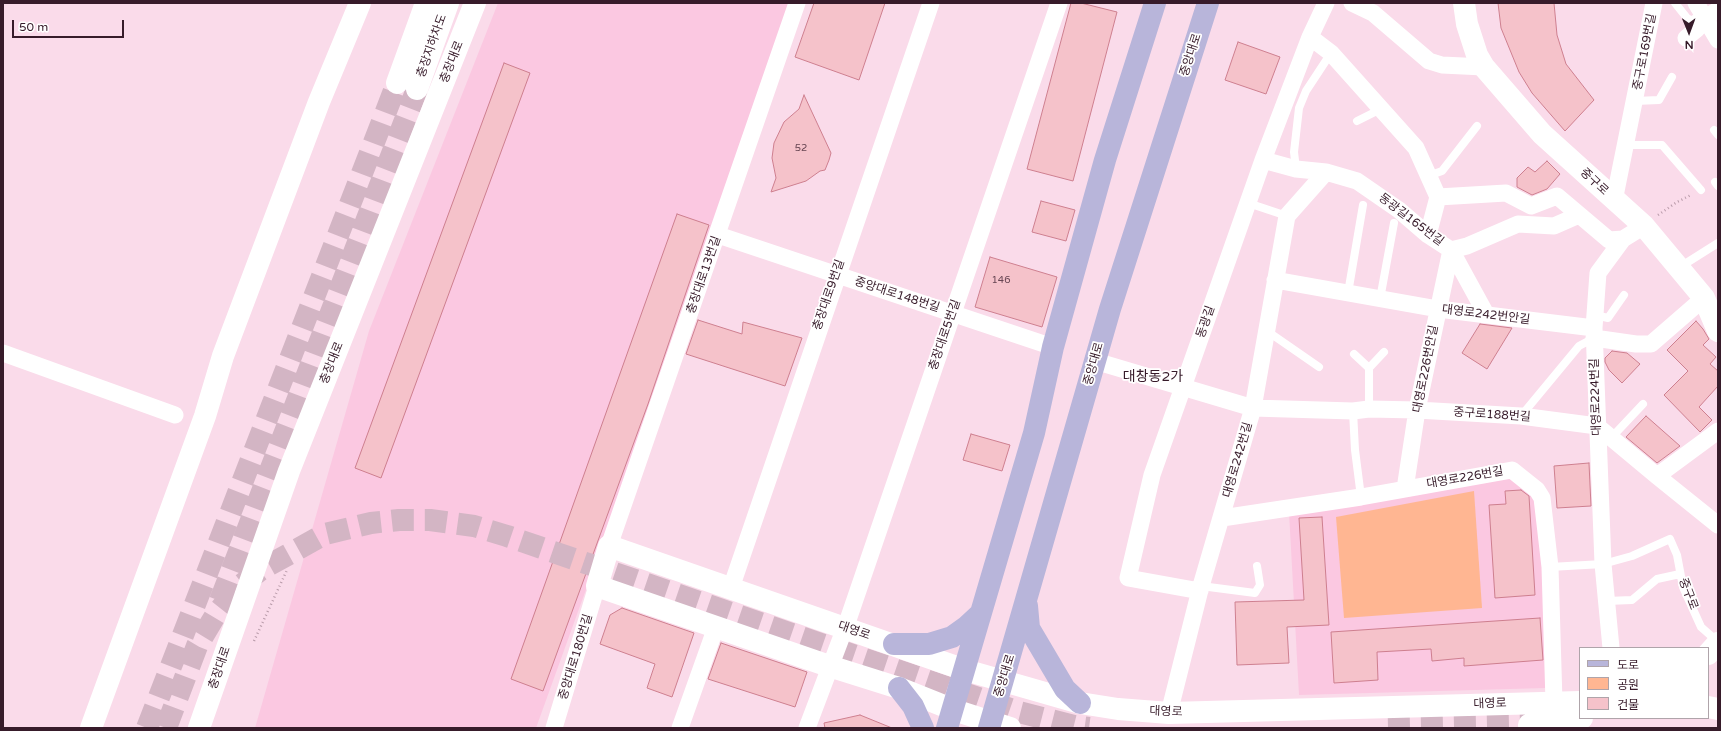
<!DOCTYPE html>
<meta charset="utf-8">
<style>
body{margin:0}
#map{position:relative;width:1721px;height:731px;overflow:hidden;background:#fadbea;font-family:"Varela Round","Noto Sans KR",sans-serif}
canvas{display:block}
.frame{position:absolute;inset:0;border:4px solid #371b2a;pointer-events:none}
.legend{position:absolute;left:1579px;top:647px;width:130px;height:72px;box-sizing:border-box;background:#fff;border:1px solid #afa4aa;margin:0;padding:5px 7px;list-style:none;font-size:12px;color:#371b2a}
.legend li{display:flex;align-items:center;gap:8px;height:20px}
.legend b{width:20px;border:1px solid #afa4aa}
.north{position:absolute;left:1669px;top:12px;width:40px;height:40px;-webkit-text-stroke:3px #fff;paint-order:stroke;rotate:179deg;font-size:11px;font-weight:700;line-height:16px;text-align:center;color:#371b2a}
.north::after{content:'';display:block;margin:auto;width:14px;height:18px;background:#371b2a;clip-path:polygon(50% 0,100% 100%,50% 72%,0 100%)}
.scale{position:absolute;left:12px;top:20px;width:112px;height:18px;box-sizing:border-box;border:2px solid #371b2a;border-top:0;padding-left:5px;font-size:12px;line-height:14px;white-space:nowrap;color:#371b2a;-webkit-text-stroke:3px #fff;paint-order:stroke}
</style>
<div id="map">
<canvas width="1721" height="731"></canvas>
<div class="frame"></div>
<ul class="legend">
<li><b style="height:5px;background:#b8b5da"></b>도로</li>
<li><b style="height:11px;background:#ffb692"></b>공원</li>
<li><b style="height:11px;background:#f5c2ca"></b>건물</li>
</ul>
<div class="north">N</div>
<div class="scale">50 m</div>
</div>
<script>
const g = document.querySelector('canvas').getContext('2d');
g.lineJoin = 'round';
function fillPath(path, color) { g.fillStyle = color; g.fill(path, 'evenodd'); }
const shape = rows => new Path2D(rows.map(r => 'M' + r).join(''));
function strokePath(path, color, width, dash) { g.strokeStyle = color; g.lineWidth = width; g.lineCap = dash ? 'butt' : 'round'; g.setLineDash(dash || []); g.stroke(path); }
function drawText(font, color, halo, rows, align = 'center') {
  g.font = font + ' "Varela Round","Noto Sans KR",sans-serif'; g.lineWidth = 3.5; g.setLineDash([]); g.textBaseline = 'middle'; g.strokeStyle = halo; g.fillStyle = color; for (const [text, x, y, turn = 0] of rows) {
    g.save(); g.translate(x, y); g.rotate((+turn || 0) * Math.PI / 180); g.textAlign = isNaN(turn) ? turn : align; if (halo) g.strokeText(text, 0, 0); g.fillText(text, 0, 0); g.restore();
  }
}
fillPath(shape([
 [498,3,792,3,719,221,536,728,255,728,369,331],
 [1507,473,1538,497,1550,666,1545,688,1299,695,1289,512]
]), '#fbc8e1');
fillPath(shape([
 [1474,491,1482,608,1344,618,1336,517]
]), '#ffb692');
const building = shape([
 [814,3,885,3,859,80,795,57,814,3],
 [1071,3,1081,3,1117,12,1073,181,1027,169,1071,3],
 [1498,3,1554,3,1557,35,1566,64,1594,100,1565,131,1532,93,1519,72,1501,28,1498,3],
 [1238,42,1280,57,1266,94,1225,80,1238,42],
 [504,63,530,73,381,478,355,468,504,63],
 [804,95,831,153,829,160,825,170,820,171,806,181,771,192,776,178,772,158,774,143,784,122,799,109,804,95],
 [1547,161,1560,174,1547,189,1532,195,1517,187,1517,178,1528,167,1535,172,1547,161],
 [1041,201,1075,210,1066,241,1032,232,1041,201],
 [677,214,709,225,648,404,543,691,511,679,677,214],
 [990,257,1057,277,1042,327,975,307,990,257],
 [698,320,742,334,743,322,802,338,785,386,686,354,698,320],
 [1696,321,1703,329,1709,339,1703,345,1716,357,1710,364,1718,371,1718,386,1699,407,1712,420,1700,432,1664,395,1688,371,1667,350,1696,321],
 [1480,324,1512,328,1487,369,1462,353,1480,324],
 [1612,351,1627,353,1640,364,1622,383,1609,370,1605,362,1605,358,1612,351],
 [1646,416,1680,446,1657,463,1626,437,1646,416],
 [971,434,1010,445,1002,471,963,460,971,434],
 [1589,463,1591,506,1557,508,1554,466,1589,463],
 [1521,490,1529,496,1535,595,1495,598,1489,505,1506,504,1505,491,1521,490],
 [1322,517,1329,625,1287,627,1289,663,1237,665,1235,602,1304,600,1299,518,1322,517],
 [622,608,694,633,672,697,647,688,655,664,600,644,610,615,622,608],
 [1540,618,1543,660,1464,666,1464,658,1432,661,1431,649,1377,652,1378,680,1334,683,1331,632,1540,618],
 [721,643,807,672,795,707,708,679,721,643],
 [860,715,892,728,825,728,824,723,860,715]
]);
fillPath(building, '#f5c2ca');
strokePath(building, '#ce7f8f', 1);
strokePath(shape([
 [220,601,417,89],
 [147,728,397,83],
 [166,728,197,646,215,616,237,588,262,569,325,534,371,523,399,520,430,520,474,526,507,536,1019,712,1074,726,1089,728],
 [1388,728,1529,725]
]), '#d3b5c4', 22, [22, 11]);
strokePath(shape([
 [1658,215,1677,202,1691,195],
 [254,641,287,570]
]), '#b99baa', 2.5, [1, 3]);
strokePath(shape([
 [1675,3,1687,18,1696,23],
 [1635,101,1659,100,1672,77],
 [1357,121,1381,109],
 [1714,130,1718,135],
 [1624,145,1662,145,1701,190],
 [1296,169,1294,152,1299,108,1306,91,1331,53],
 [1428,176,1442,171,1477,126],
 [1715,182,1718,186],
 [1248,203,1287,216],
 [1680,267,1718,243],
 [1348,293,1363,205],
 [1380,299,1394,223],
 [1595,315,1608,318,1624,295],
 [1267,331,1319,367],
 [1354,354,1369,368],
 [1369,409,1369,368,1384,352],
 [1353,411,1355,450,1361,497],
 [1521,416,1579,346,1594,338],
 [1611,438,1643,404],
 [1550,567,1603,564,1632,556,1670,539,1677,555,1683,587,1701,627,1718,642],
 [1201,586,1255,593,1260,585,1257,566],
 [1607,601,1632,600,1657,579,1680,574]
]), '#fff', 8);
strokePath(shape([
 [1352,3,1373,13,1429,61,1442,65,1484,67],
 [1696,3,1718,40],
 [1310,37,1331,53,1416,148,1438,197,1506,193,1531,206,1557,196,1609,240,1623,239,1644,226],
 [1686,38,1697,29,1696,23,1718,10],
 [1263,160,1296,169,1326,172,1357,181,1399,210,1428,235,1451,250,1467,246,1518,224,1554,226,1579,215],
 [1614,201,1654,3],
 [718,235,1053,347],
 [1428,235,1438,197],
 [1451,250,1486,314],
 [1275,280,1438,309,1594,328],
 [1594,338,1636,344,1651,344,1704,298],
 [3,353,175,415],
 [1095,361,1253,408,1353,411,1369,409,1417,410,1521,416,1597,426,1657,476,1718,525],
 [1657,476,1718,431],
 [1405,489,1417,410,1451,250],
 [1222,518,1361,497,1512,470,1537,490,1542,498,1550,567,1554,702],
 [609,546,797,3],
 [731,588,931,3],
 [1200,591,1128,578,1152,475,1263,160,1310,37,1326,3],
 [1611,648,1603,564,1594,328,1598,273,1623,239],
 [1169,713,1201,586,1253,408,1287,216,1326,172],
 [554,728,597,586],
 [680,728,716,627],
 [807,728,849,617,1059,3]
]), '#fff', 17);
strokePath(shape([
 [1464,3,1467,24,1477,55,1484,67,1542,134,1644,226,1704,298,1718,331],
 [397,83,426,3],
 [417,89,448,3],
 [1708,654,1718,643],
 [1708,707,1718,709],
 [1529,725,1582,718],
 [91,728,205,416,223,356,319,102,360,3],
 [199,728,289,471,475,3],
 [1010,728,954,710,899,688,829,666,597,586,609,546,965,670,1080,703,1118,709,1169,713,1580,702]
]), '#fff', 22);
strokePath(shape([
 [1027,606,1029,628,1065,689,1080,703],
 [894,644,929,644,952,637,966,627,980,614],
 [899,688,913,706,923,728],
 [947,728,1034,433,1053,347,1105,160,1155,3],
 [989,728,1110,309,1208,3]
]), '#b8b5da', 22);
drawText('10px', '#664552', null, [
 ["52",801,148],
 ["146",1001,280]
]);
drawText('12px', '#371b2a', '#fff', [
 ["충장지하차도",432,46,-70],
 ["중구로169번길",1645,52,-79],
 ["중앙대로",1191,55,-72],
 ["충장대로",452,62,-68],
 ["중구로",1594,182,43],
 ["동광길165번길",1411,220,37],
 ["충장대로13번길",704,275,-71],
 ["충장대로9번길",829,295,-71],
 ["중앙대로148번길",897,295,18],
 ["대영로242번안길",1486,315,7],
 ["동광길",1206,322,-71],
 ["충장대로5번길",945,335,-71],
 ["충장대로",332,363,-68],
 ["중앙대로",1094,364,-74],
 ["대영로226번안길",1426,369,-79],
 ["대영로224번길",1596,397,-92],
 ["중구로188번길",1492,415,4],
 ["대영로242번길",1238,460,-74],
 ["대영로226번길",1465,478,-10],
 ["중구로",1688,594,69],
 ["대영로",854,631,19],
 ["중앙대로180번길",576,657,-73],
 ["충장대로",220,668,-71],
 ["중앙대로",1005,676,-73],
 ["대영로",1490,704,-2],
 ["대영로",1166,712,2]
]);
drawText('14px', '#371b2a', '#fff', [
 ["대창동2가",1153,377]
]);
</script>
